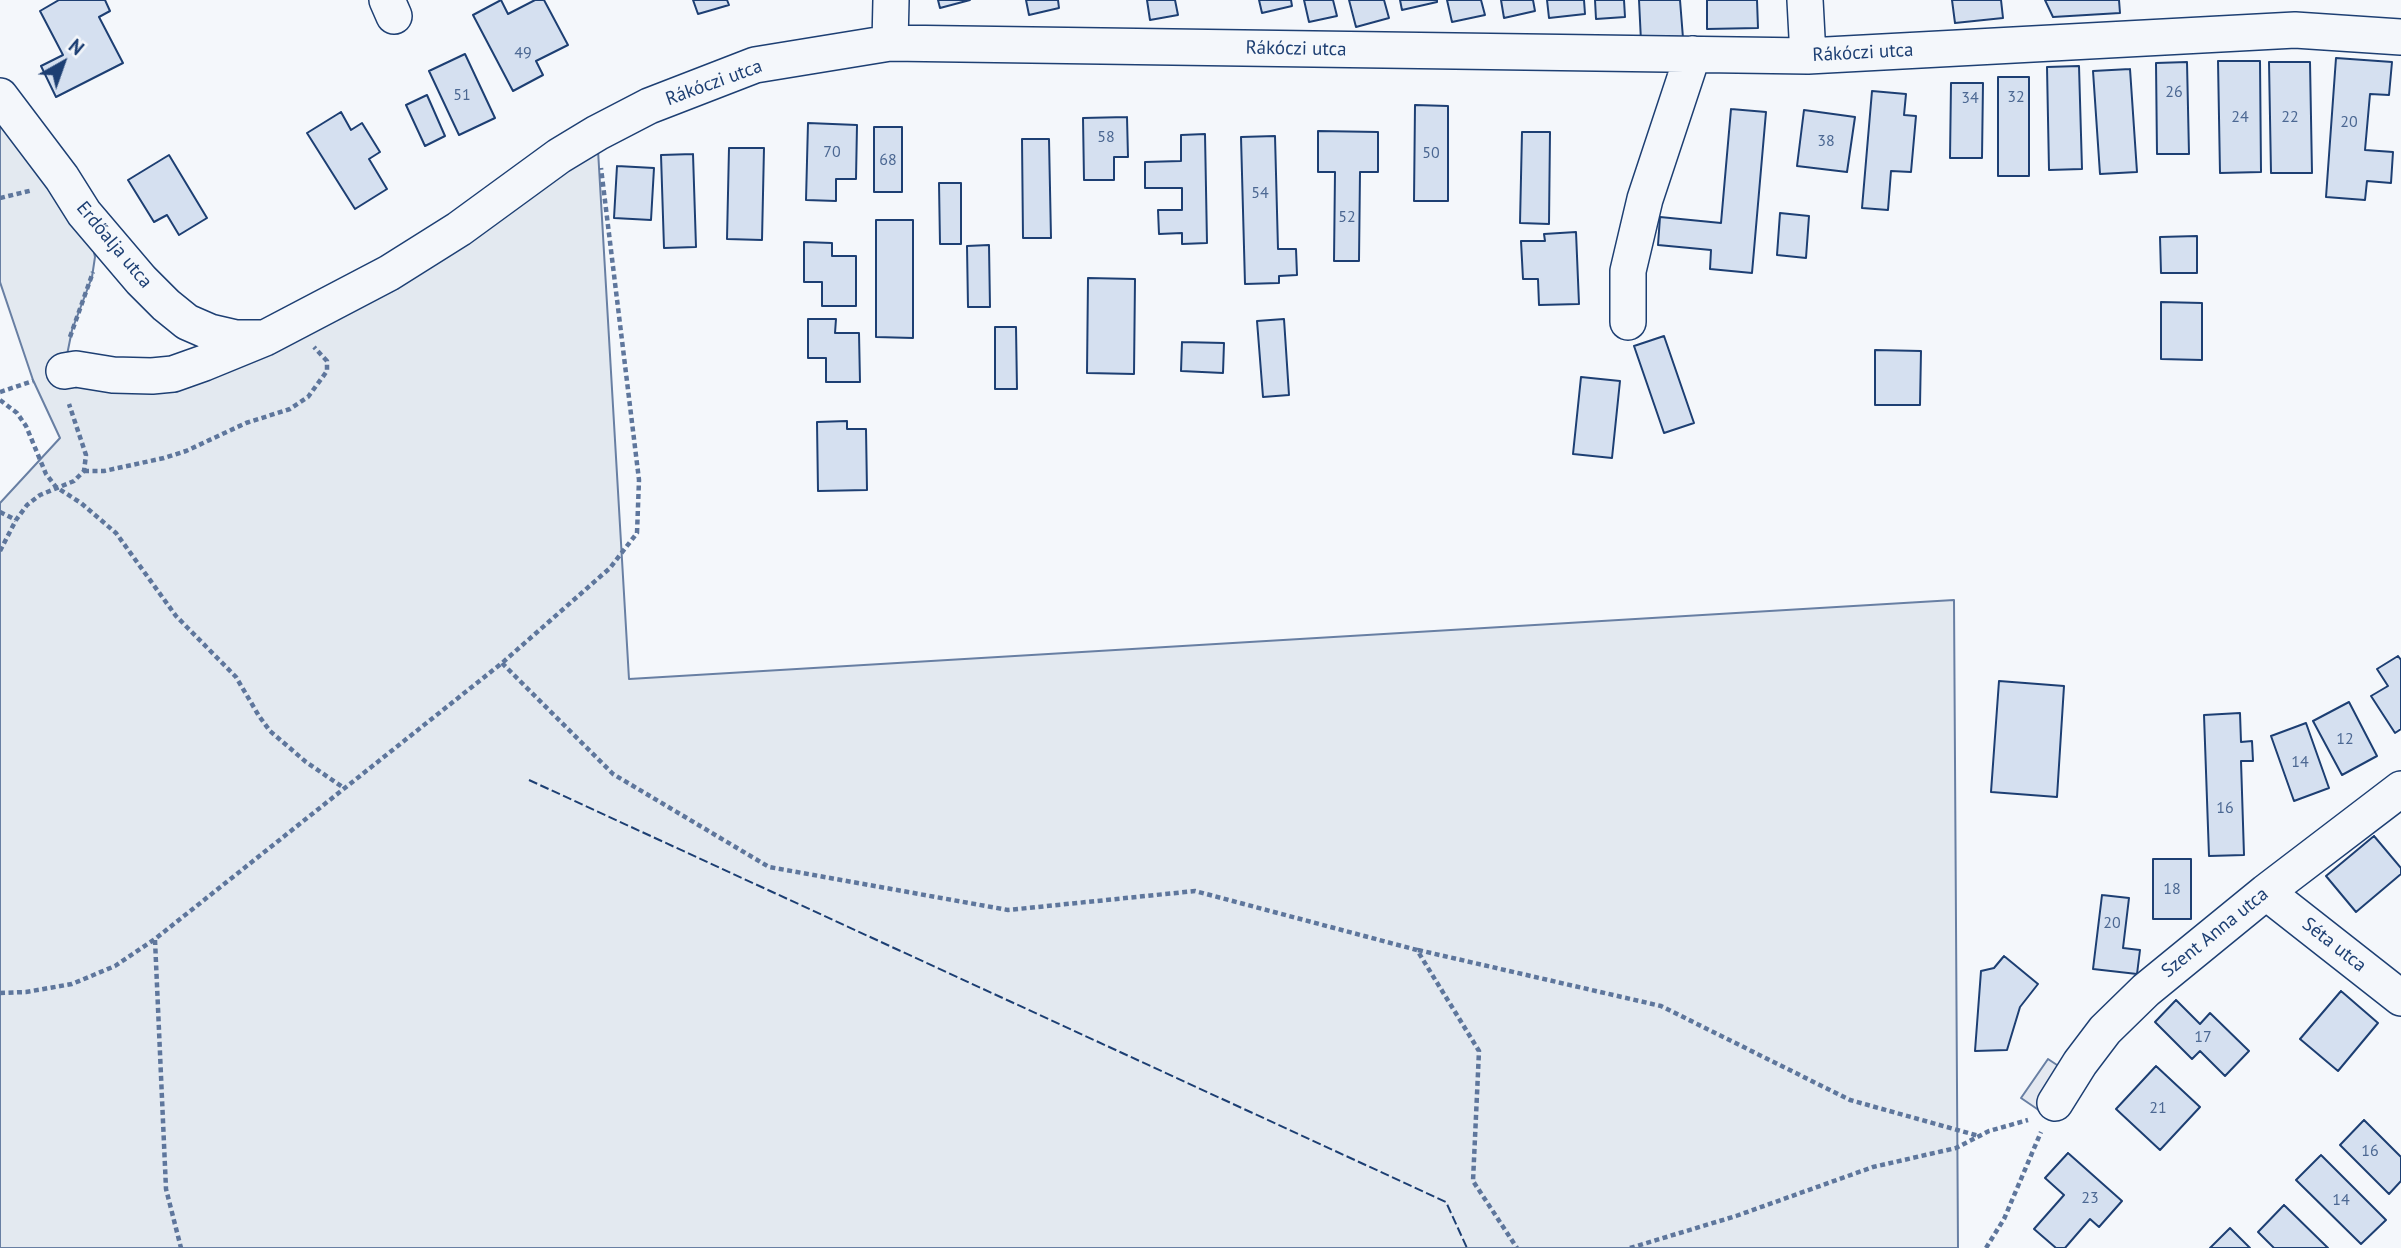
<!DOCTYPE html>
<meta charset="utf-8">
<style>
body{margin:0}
#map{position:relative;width:2401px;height:1248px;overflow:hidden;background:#f4f7fb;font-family:"PT Sans",sans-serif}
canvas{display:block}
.north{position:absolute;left:28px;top:28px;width:70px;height:70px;-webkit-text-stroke:5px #f4f7fb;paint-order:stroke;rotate:40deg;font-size:19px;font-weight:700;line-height:28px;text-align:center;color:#1d3f73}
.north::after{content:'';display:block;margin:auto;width:24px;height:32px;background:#1d3f73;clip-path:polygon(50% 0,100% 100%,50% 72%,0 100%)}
</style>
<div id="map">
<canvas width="2401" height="1248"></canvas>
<div class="north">N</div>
</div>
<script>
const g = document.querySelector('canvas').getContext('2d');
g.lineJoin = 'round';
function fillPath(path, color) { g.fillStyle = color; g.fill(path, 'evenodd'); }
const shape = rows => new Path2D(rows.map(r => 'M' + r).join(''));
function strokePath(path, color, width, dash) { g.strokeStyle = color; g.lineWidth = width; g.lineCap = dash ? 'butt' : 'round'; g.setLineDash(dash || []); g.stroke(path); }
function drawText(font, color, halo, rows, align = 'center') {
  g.font = font + ' "PT Sans",sans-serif'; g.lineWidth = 5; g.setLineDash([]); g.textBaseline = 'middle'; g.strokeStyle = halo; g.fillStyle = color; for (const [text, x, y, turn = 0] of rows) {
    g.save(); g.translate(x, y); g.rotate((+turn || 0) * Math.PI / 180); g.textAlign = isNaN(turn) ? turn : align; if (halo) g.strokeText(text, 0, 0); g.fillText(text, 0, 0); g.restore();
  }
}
const green = shape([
 [0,96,91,238,95,257,92,277,72,330,64,370,204,363,597,133,629,679,1954,600,1958,1248,0,1248,0,503,60,438,33,380,0,282,0,96]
]);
fillPath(green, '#e3e9f0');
strokePath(green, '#687fa3', 2);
const parking = shape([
 [2048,1059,2072,1075,2043,1113,2021,1098,2048,1059]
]);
fillPath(parking, '#e3e8f0');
strokePath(parking, '#687fa3', 2);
const building = shape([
 [59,0,105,0,110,11,99,17,123,63,56,97,41,66,63,55,40,11,59,0],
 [501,0,508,14,535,0,544,0,568,45,536,61,543,75,513,91,473,15,501,0],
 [693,0,727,0,729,5,698,14,693,0],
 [938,0,970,0,940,8,938,0],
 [1026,0,1058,0,1059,8,1029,15,1026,0],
 [1147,0,1175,0,1178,15,1150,20,1147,0],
 [1259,0,1291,0,1292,6,1262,13,1259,0],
 [1304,0,1333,0,1337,16,1309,22,1304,0],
 [1349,0,1384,0,1389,18,1356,27,1349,0],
 [1400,0,1437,0,1437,2,1402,10,1400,0],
 [1447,0,1481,0,1485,15,1452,22,1447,0],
 [1501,0,1533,0,1535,11,1504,18,1501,0],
 [1547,0,1584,0,1585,14,1549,18,1547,0],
 [1595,0,1624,0,1625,17,1596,19,1595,0],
 [1639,0,1680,0,1683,38,1641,41,1639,0],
 [1707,0,1757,0,1758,28,1707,29,1707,0],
 [1952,0,2001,0,2003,18,1955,23,1952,0],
 [2045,0,2119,0,2120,13,2053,17,2045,0],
 [465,54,495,118,459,135,429,71,465,54],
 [2336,58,2392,62,2389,95,2370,94,2365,150,2393,152,2391,183,2367,181,2365,200,2326,197,2336,58],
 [2218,61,2260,61,2261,172,2220,173,2218,61],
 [2187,62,2189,154,2157,154,2156,63,2187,62],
 [2269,62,2310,62,2312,173,2271,173,2269,62],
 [2079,66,2082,169,2049,170,2047,67,2079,66],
 [2130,69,2137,172,2100,174,2093,71,2130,69],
 [1998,77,2029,77,2029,176,1998,176,1998,77],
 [1951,83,1983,83,1982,158,1950,158,1951,83],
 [1872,91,1906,94,1904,115,1916,116,1911,172,1891,171,1888,210,1862,208,1872,91],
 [427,95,445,136,425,146,406,105,427,95],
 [1415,105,1448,106,1448,201,1414,201,1415,105],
 [1731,109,1766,112,1752,273,1710,269,1711,250,1658,245,1660,217,1721,223,1731,109],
 [1804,110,1855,117,1847,172,1797,166,1804,110],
 [341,112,351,130,362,123,380,152,369,159,387,189,355,209,307,133,341,112],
 [1127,117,1128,157,1114,157,1114,180,1084,180,1083,118,1127,117],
 [808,123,857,125,856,179,836,179,836,201,806,200,808,123],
 [874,127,902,127,902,192,874,192,874,127],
 [1318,131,1378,132,1378,172,1360,172,1359,261,1334,261,1335,172,1318,172,1318,131],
 [1522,132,1550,132,1549,224,1520,223,1522,132],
 [1205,134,1207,243,1182,244,1182,233,1159,234,1158,210,1182,210,1182,188,1145,188,1145,162,1181,161,1181,135,1205,134],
 [1275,136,1278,249,1296,249,1297,275,1279,276,1279,283,1245,284,1241,137,1275,136],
 [1022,139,1049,139,1051,238,1023,238,1022,139],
 [729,148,764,148,762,240,727,239,729,148],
 [693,154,696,247,664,248,661,155,693,154],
 [169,155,207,218,179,235,167,215,154,222,128,180,169,155],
 [617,166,654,168,651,220,614,218,617,166],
 [939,183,961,183,961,244,940,244,939,183],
 [1780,213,1809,216,1806,258,1777,255,1780,213],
 [876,220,913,220,913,338,876,337,876,220],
 [1576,232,1579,304,1539,305,1538,279,1523,279,1521,241,1545,241,1544,234,1576,232],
 [2197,236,2197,273,2161,273,2160,237,2197,236],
 [804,242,832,243,832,256,856,256,856,306,822,306,822,282,804,282,804,242],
 [989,245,990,307,968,307,967,246,989,245],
 [1088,278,1135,279,1134,374,1087,373,1088,278],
 [2161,302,2202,303,2202,360,2161,359,2161,302],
 [808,319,836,319,835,333,859,333,860,382,826,382,826,358,808,358,808,319],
 [1284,319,1289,395,1263,397,1257,321,1284,319],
 [995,327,1016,327,1017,389,995,389,995,327],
 [1664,336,1694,423,1664,433,1634,346,1664,336],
 [1182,342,1224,343,1223,373,1181,371,1182,342],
 [1875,350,1921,351,1920,405,1875,405,1875,350],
 [1581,377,1620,381,1612,458,1573,454,1581,377],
 [847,421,847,429,866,429,867,490,818,491,817,422,847,421],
 [2398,656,2401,660,2401,729,2395,733,2371,696,2388,686,2377,669,2398,656],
 [1999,681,2064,686,2057,797,1991,792,1999,681],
 [2349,702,2377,756,2342,775,2313,721,2349,702],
 [2240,713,2241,742,2252,741,2253,761,2241,761,2244,855,2209,856,2204,715,2240,713],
 [2306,723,2329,788,2294,801,2271,736,2306,723],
 [2374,836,2401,868,2401,874,2356,912,2326,876,2374,836],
 [2153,859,2191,859,2191,919,2153,919,2153,859],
 [2102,895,2129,898,2123,948,2140,950,2137,974,2093,969,2102,895],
 [2004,956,2038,984,2020,1007,2007,1050,1975,1051,1981,971,1994,968,2004,956],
 [2341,991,2378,1023,2338,1071,2300,1039,2341,991],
 [2176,1000,2200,1024,2210,1013,2249,1051,2225,1076,2200,1051,2192,1059,2155,1022,2176,1000],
 [2156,1066,2200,1107,2160,1150,2116,1109,2156,1066],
 [2364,1120,2401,1157,2401,1181,2389,1194,2340,1145,2364,1120],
 [2068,1153,2122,1201,2099,1227,2090,1219,2065,1248,2056,1248,2034,1229,2064,1195,2045,1178,2068,1153],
 [2321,1155,2386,1220,2361,1244,2296,1180,2321,1155],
 [2284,1205,2328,1248,2274,1248,2258,1232,2284,1205],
 [2230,1228,2250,1248,2210,1248,2230,1228]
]);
fillPath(building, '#d5e0f0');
strokePath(building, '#1d3f73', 2);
const minor = shape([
 [387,0,394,16],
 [1805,0,1808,56],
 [890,43,891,0],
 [0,96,62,178,84,213,141,280,166,305,187,322,210,332,236,338,261,338],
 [1628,322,1628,271,1645,199,1693,54],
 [64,371,76,369,113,375,152,376,173,374,204,363,265,338,389,273,459,229,559,156,597,133,649,106,755,65,890,43,1808,56,2295,30,2401,37],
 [2266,892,2401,998],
 [2055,1103,2080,1063,2105,1030,2146,990,2266,892,2401,789]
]);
strokePath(minor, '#1d3f73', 38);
strokePath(shape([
 [0,198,33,190],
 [70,337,93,272],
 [0,392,33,381],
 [0,400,17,413,26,426,46,474,56,487,81,503,116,533,176,616,236,677,259,716,270,731,306,762,344,788],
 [84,471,104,471,164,458,186,451,246,423,290,409,308,397,327,371,327,361,314,347],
 [0,512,16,520],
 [0,551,16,520,27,505,40,495,74,481,84,471,86,455,69,404],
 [502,663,613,774,769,867,1008,910,1195,891,1417,950,1479,1051,1473,1181,1517,1248],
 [155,940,166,1189,181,1248],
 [1418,950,1661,1006,1850,1100,1979,1136],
 [0,993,26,992,72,984,115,966,155,939,502,663,610,568,637,533,639,480,601,168],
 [1630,1248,1736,1216,1873,1167,1956,1148,1989,1131,2028,1120],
 [1986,1248,2004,1219,2041,1132]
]), '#5e769c', 4.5, [5, 3.5]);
strokePath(minor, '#f4f7fb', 35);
strokePath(shape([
 [529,780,1446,1202,1467,1248]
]), '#1d3f73', 2, [9, 3.5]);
drawText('16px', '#4b6792', null, [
 ["49",523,53],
 ["26",2174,92],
 ["51",462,95],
 ["32",2016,97],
 ["34",1970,98],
 ["24",2240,117],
 ["22",2290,117],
 ["20",2349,122],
 ["58",1106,137],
 ["38",1826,141],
 ["70",832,152],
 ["50",1431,153],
 ["68",888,160],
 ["54",1260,193],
 ["52",1347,217],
 ["12",2345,739],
 ["14",2300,762],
 ["16",2225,808],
 ["18",2172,889],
 ["20",2112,923],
 ["17",2203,1037],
 ["21",2158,1108],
 ["16",2370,1151],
 ["23",2090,1198],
 ["14",2341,1200]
]);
drawText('19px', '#1d3f73', '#f4f7fb', [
 ["Rákóczi utca",1296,49,1],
 ["Rákóczi utca",1863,53,-3],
 ["Rákóczi utca",714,83,-20],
 ["Erdőalja utca",114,245,50],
 ["Szent Anna utca",2215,933,-39],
 ["Séta utca",2334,945,38]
]);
</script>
